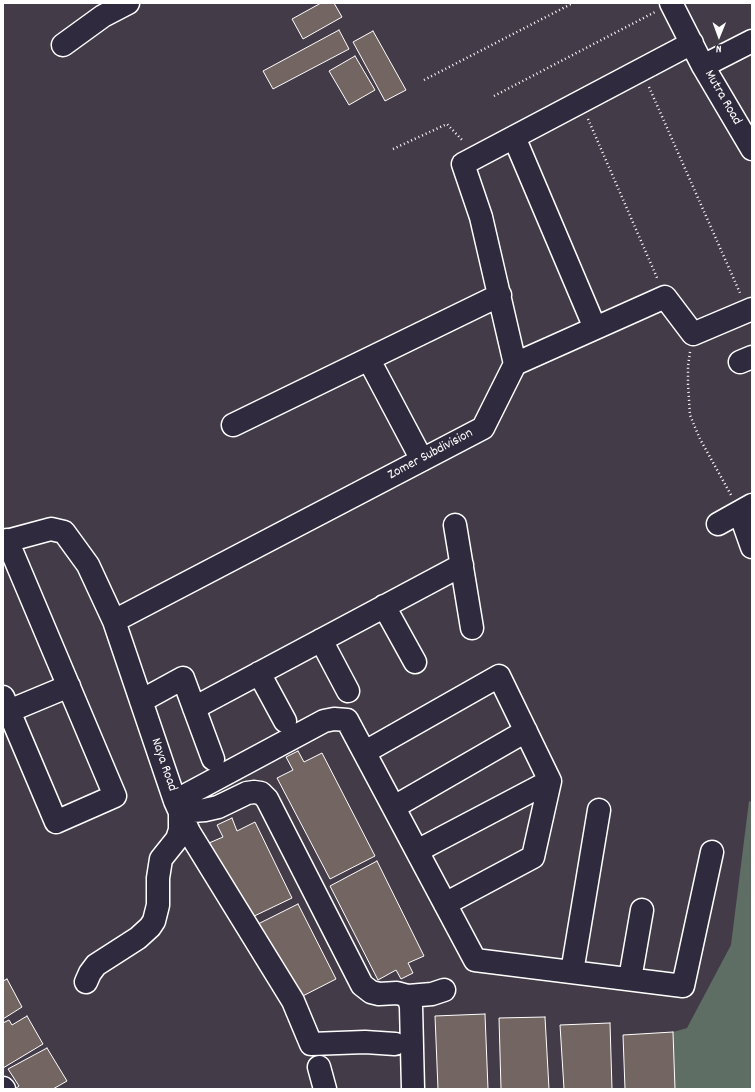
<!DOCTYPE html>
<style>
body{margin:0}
#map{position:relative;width:755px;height:1092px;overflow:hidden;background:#433c48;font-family:Dekko,sans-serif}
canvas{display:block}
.frame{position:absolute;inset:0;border:4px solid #fff;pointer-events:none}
.north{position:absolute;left:699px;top:16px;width:40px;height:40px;-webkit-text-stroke:3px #2f2a3d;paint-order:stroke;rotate:181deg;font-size:11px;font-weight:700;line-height:16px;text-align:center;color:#fff}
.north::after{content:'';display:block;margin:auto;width:14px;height:18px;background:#fff;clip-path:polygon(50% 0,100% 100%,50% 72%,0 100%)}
</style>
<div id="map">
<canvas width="755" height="1092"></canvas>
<div class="frame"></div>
<div class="north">N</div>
</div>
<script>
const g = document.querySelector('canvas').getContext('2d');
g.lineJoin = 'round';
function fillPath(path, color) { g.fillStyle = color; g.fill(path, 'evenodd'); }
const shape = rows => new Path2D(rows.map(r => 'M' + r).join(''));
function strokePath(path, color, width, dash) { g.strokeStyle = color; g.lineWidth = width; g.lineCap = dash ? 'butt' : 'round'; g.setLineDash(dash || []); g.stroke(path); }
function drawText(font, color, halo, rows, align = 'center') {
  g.font = font + ' Dekko,sans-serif'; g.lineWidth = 3.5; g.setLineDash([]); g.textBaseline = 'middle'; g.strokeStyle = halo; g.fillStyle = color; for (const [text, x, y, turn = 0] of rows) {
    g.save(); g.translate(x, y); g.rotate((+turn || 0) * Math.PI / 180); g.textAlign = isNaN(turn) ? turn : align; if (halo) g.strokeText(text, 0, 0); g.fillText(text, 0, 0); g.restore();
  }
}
fillPath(shape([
 [749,801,752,802,752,1089,675,1089,673,1032,687,1028,731,945]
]), '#5e6e65');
const building = shape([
 [321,3,334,3,342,17,303,39,292,19,321,3],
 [339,30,349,49,273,89,263,71,339,30],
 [373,31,406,90,385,101,353,42,373,31],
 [355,56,375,90,349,105,329,71,355,56],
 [298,751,304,762,322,753,375,856,330,879,277,778,293,770,286,757,298,751],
 [232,818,237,831,255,822,292,898,248,919,209,843,223,837,217,825,232,818],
 [377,861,424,956,408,963,413,973,401,979,396,970,378,980,330,886,377,861],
 [298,904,336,979,293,1001,254,926,298,904],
 [7,979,22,1007,3,1019,3,981,7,979],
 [485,1014,488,1089,438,1089,435,1016,485,1014],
 [27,1016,43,1044,3,1068,3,1023,9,1020,12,1025,27,1016],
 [545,1017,549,1089,501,1089,499,1018,545,1017],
 [610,1023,612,1089,564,1089,560,1025,610,1023],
 [673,1032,675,1089,625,1089,623,1035,673,1032],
 [47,1048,67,1081,53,1089,15,1089,19,1086,8,1069,47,1048]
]);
fillPath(building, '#736561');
strokePath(building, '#fff', 1);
const minor = shape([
 [671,3,703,66,752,149],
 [63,45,103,16,128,3],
 [703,66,752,41],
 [514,137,595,328],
 [369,360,422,460],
 [740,362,752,357],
 [515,364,481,217,463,164,692,43],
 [233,425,500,295],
 [740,513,752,547],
 [718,524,752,505],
 [455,525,472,628],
 [3,542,51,529,64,532,88,565,114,621,175,801,189,832,293,1001,311,1044,365,1042,395,1044],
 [384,606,415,662],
 [114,621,483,428,515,364,665,297,693,334,752,309],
 [321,640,348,691],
 [259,673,285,721],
 [3,697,56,822,115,796,7,540],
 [141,701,183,678,213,759],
 [194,708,462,565],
 [9,711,69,686],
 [365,752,499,676,550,781,533,857,445,904],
 [175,801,324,721,334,719,347,720,475,960,683,986,712,852],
 [394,807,526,731],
 [417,851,550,781],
 [572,972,599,810],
 [630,979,642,910],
 [86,982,90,973,96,965,138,938,150,927,154,921,158,905,158,878,161,859,177,839,180,830,180,812,205,810,218,807,247,793,254,792,261,793,267,799,362,985,371,992,379,994,397,993,408,996,411,1006,413,1089],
 [408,996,432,994,444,990],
 [319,1067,325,1089],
 [3,1088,4,1089]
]);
strokePath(minor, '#fff', 25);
strokePath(shape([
 [424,80,573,3],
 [649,87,740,293],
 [494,96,655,12],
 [588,119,658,280],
 [393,149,447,124,463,141],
 [690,352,688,366,688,384,690,415,694,425,700,439,731,495]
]), '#fff', 2.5, [1, 3]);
strokePath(minor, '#2f2a3d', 22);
drawText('14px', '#fff', '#2f2a3d', [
 ["Mutra Road",722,98,60],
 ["Zomer Subdivision",431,455,-28],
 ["Naya Road",163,765,71]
]);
</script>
